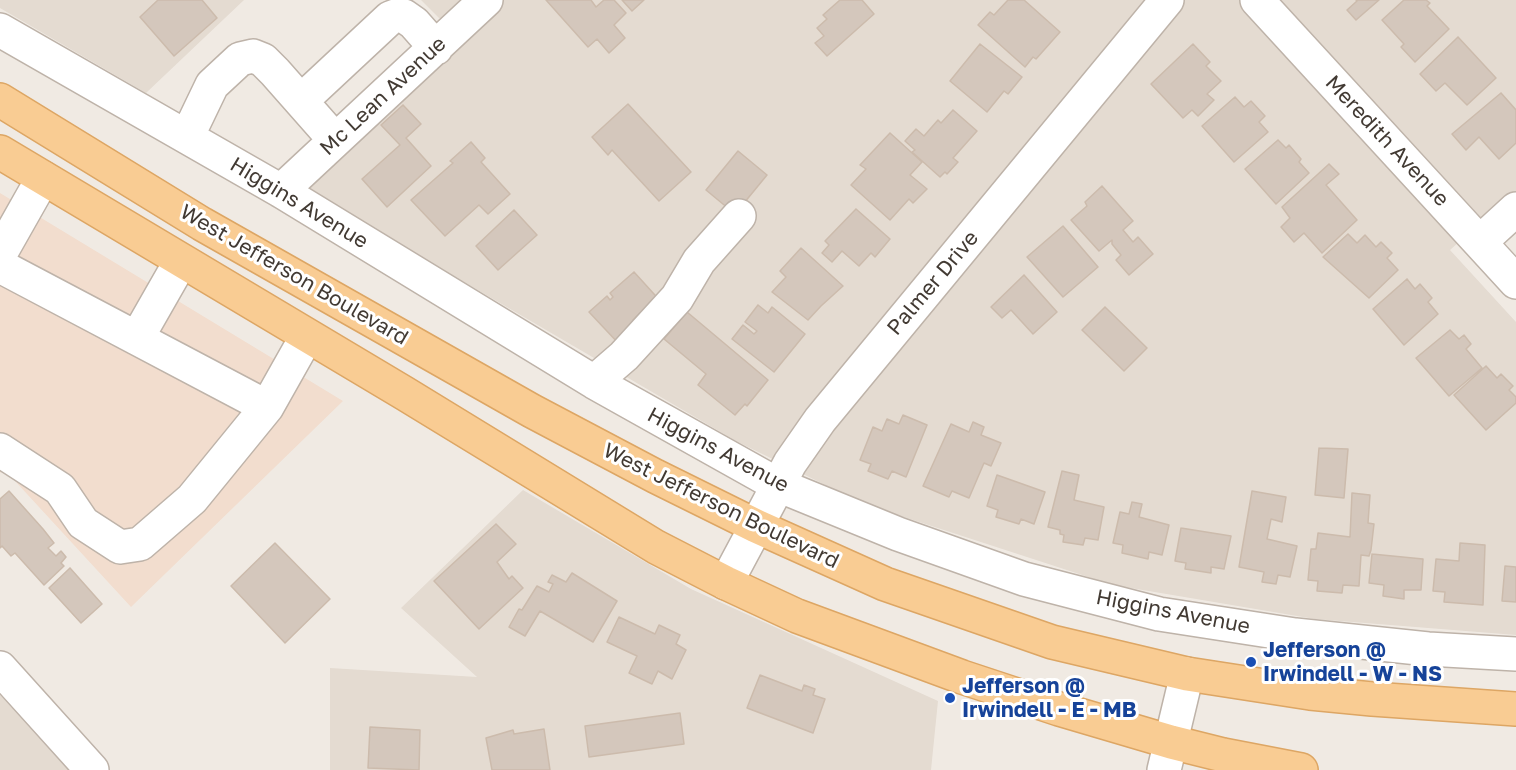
<!DOCTYPE html>
<style>
body{margin:0}
canvas{display:block;background:#f0eae3}
</style>
<canvas width="1516" height="770"></canvas>
<script>
const g = document.querySelector('canvas').getContext('2d');
g.lineJoin = 'round';
function fillPath(path, color) { g.fillStyle = color; g.fill(path, 'evenodd'); }
const shape = rows => new Path2D(rows.map(r => 'M' + r).join(''));
function strokePath(path, color, width, dash) { g.strokeStyle = color; g.lineWidth = width; g.lineCap = dash ? 'butt' : 'round'; g.setLineDash(dash || []); g.stroke(path); }
function drawText(font, color, halo, rows, align = 'center') {
  g.font = font + ' "Golos Text",sans-serif'; g.lineWidth = 6; g.setLineDash([]); g.textBaseline = 'middle'; g.strokeStyle = halo; g.fillStyle = color; for (const [text, x, y, turn = 0] of rows) {
    g.save(); g.translate(x, y); g.rotate((+turn || 0) * Math.PI / 180); g.textAlign = isNaN(turn) ? turn : align; if (halo) g.strokeText(text, 0, 0); g.fillText(text, 0, 0); g.restore();
  }
}
fillPath(shape([
 [0,0,244,0,146,93,0,8],
 [421,0,1516,0,1516,191,1450,250,1516,322,1516,635,1315,619,1113,585,864,504,736,441,305,189,467,35,439,18],
 [523,490,691,589,938,701,931,770,330,770,330,668,477,677,401,608],
 [0,694,71,770,0,770]
]), '#e4dbd1');
fillPath(shape([
 [0,193,343,401,131,607,4,469,0,473]
]), '#f2ddce');
const building = shape([
 [158,0,202,0,217,18,174,56,140,17,158,0],
 [546,0,591,0,596,7,604,0,614,0,626,13,614,25,625,38,609,53,597,39,588,47,546,0],
 [622,0,644,0,632,11,622,0],
 [840,0,862,0,874,14,827,56,815,43,824,36,817,28,827,19,823,15,840,0],
 [1008,0,1024,0,1060,32,1036,59,1033,57,1025,67,978,25,990,12,994,15,1008,0],
 [1356,0,1379,0,1356,20,1347,10,1357,1,1356,0],
 [1404,0,1426,0,1430,3,1427,6,1449,29,1415,62,1401,47,1404,44,1382,20,1404,0],
 [1458,37,1496,78,1467,105,1445,83,1436,91,1420,74,1458,37],
 [980,44,1022,77,1008,94,1004,91,987,112,950,81,980,44],
 [1193,44,1210,62,1206,66,1221,81,1207,94,1214,100,1198,116,1192,110,1183,118,1151,84,1193,44],
 [1501,93,1516,110,1516,143,1499,159,1479,137,1466,150,1452,134,1501,93],
 [1235,97,1244,107,1251,101,1265,116,1259,122,1268,132,1234,162,1202,126,1235,97],
 [628,104,691,172,659,201,612,150,608,155,592,137,628,104],
 [403,105,421,124,406,138,431,166,387,207,362,179,400,145,381,125,403,105],
 [953,110,977,131,953,158,958,162,947,174,945,172,940,177,912,152,915,150,905,141,916,129,924,136,938,120,941,123,953,110],
 [890,133,922,162,910,175,927,189,913,203,909,199,890,220,851,185,866,169,860,165,890,133],
 [1278,140,1286,148,1289,145,1301,159,1299,162,1309,173,1276,204,1245,169,1278,140],
 [471,142,485,158,481,162,510,194,488,214,479,205,445,236,411,200,453,163,450,161,471,142],
 [738,151,767,175,735,214,706,190,738,151],
 [1329,164,1339,174,1326,185,1357,220,1322,253,1304,233,1294,242,1281,227,1290,218,1282,207,1329,164],
 [1102,186,1133,221,1123,230,1133,242,1138,237,1153,254,1129,275,1116,260,1121,255,1112,244,1112,240,1099,251,1071,220,1087,206,1085,202,1102,186],
 [856,209,890,239,875,257,871,253,859,266,842,251,832,262,822,253,829,245,825,241,856,209],
 [514,210,537,235,498,270,476,246,514,210],
 [1063,226,1098,267,1063,297,1027,257,1063,226],
 [1348,234,1357,243,1365,235,1376,247,1381,242,1392,253,1387,258,1398,270,1369,298,1323,257,1348,234],
 [801,248,843,286,821,306,808,320,772,292,786,277,780,271,801,248],
 [634,272,664,305,647,320,640,313,633,320,640,327,620,345,589,312,607,296,610,300,613,297,610,293,634,272],
 [1024,275,1057,312,1033,334,1011,310,1002,318,991,307,1024,275],
 [1407,279,1415,289,1420,284,1432,298,1428,302,1438,314,1404,345,1373,309,1407,279],
 [758,305,768,313,772,307,805,334,774,372,732,339,743,325,754,334,757,331,745,322,758,305],
 [1105,307,1147,348,1124,371,1082,330,1105,307],
 [687,312,768,380,747,406,745,404,735,415,698,385,706,374,664,339,687,312],
 [1450,330,1459,339,1464,335,1471,344,1466,349,1482,368,1449,396,1416,358,1450,330],
 [1486,366,1497,378,1501,374,1513,386,1509,390,1516,397,1516,403,1486,430,1454,395,1486,366],
 [903,415,927,425,906,477,892,471,888,479,868,471,871,464,860,460,873,427,882,431,887,419,899,424,903,415],
 [973,422,984,427,981,435,1001,443,991,466,984,463,969,498,952,491,949,497,923,486,951,424,969,432,973,422],
 [1319,448,1348,449,1344,498,1315,495,1319,448],
 [1062,471,1079,475,1074,500,1104,507,1098,540,1085,538,1083,545,1063,542,1064,535,1060,534,1060,530,1048,527,1062,471],
 [997,475,1045,492,1034,524,1021,519,1019,524,996,517,998,510,987,506,997,475],
 [9,491,43,529,54,543,48,548,56,556,61,551,66,557,61,563,64,566,44,585,15,553,11,556,2,546,0,548,0,499,9,491],
 [1252,491,1286,497,1282,522,1271,519,1267,539,1297,546,1290,577,1278,575,1276,584,1262,582,1264,572,1239,567,1252,491],
 [1352,493,1370,495,1368,523,1374,524,1371,550,1369,556,1361,555,1359,586,1343,585,1342,593,1317,591,1318,581,1308,580,1311,549,1316,549,1318,533,1350,537,1352,493],
 [1132,502,1142,504,1139,517,1169,525,1162,555,1149,552,1148,559,1122,553,1123,545,1113,543,1120,512,1129,514,1132,502],
 [496,524,516,544,497,562,509,579,512,576,523,588,479,629,434,581,496,524],
 [1181,528,1231,536,1224,569,1211,567,1211,573,1185,569,1186,563,1175,561,1181,528],
 [275,543,330,599,285,643,231,586,275,543],
 [1460,543,1485,545,1483,605,1444,602,1445,592,1433,591,1436,559,1459,561,1460,543],
 [1372,554,1423,559,1421,590,1404,590,1404,599,1383,596,1384,585,1369,583,1372,554],
 [1505,566,1516,567,1516,602,1502,601,1505,566],
 [70,568,102,604,81,623,49,588,70,568],
 [572,573,617,601,593,642,540,611,525,636,509,627,519,609,522,610,537,586,549,592,553,584,548,582,552,575,566,582,572,573],
 [619,617,655,634,659,625,680,635,676,644,686,650,672,679,658,671,652,684,629,673,637,656,607,642,619,617],
 [760,675,802,691,804,685,815,689,813,695,825,699,813,733,747,708,760,675],
 [680,713,684,744,589,757,585,726,680,713],
 [370,727,420,730,419,770,368,768,370,727],
 [544,729,550,770,492,770,486,738,513,730,514,734,544,729]
]);
fillPath(building, '#d4c7bc');
strokePath(building, '#ccbbac', 1.5);
const minor = shape([
 [1257,0,1516,282],
 [0,30,281,191,594,382,778,485,898,534,1024,579,1159,614,1295,635,1428,649,1516,654],
 [301,101,390,18,398,15,404,16,414,23,436,48],
 [187,137,212,85,240,59,253,56,263,60,275,72,335,140],
 [281,191,486,0],
 [1480,242,1516,209],
 [0,254,43,178],
 [0,266,267,407],
 [137,338,181,261],
 [594,382,624,356,677,298,699,261,739,216],
 [0,450,60,489,83,523,120,547,140,544,192,499,267,407,307,336],
 [726,583,790,463,820,420,1167,0],
 [0,668,92,770],
 [1164,770,1187,674]
]);
const major = shape([
 [0,100,202,224,532,411,655,476,756,526,885,584,1052,642,1187,674,1310,693,1372,699,1516,709],
 [0,152,404,393,656,547,726,583,797,616,962,677,1059,709,1171,742,1223,755,1301,770]
]);
strokePath(minor, '#beb3a9', 36);
strokePath(major, '#dda664', 36);
strokePath(minor, '#fff', 33);
strokePath(major, '#f9cc93', 33);
for (const [x, y, r, color] of [
 [1251,662,6,"#1a4fb4"],
 [950,698,6,"#1a4fb4"]
]) { const dot = new Path2D(); dot.arc(x, y, r, 0, 2 * Math.PI); g.fillStyle = color; g.fill(dot); strokePath(dot, '#fff', 2); }
drawText('21px', '#423a33', '#fff', [
 ["Mc Lean Avenue",383,96,-43],
 ["Meredith Avenue",1387,141,47],
 ["Higgins Avenue",299,203,31],
 ["West Jefferson Boulevard",294,275,30],
 ["Palmer Drive",933,283,-50],
 ["Higgins Avenue",718,450,28],
 ["West Jefferson Boulevard",721,506,26],
 ["Higgins Avenue",1173,612,11]
]);
drawText('bold 21px', '#164399', '#fff', [
 ["Jefferson @",1263,650],
 ["Irwindell - W - NS",1263,674],
 ["Jefferson @",962,686],
 ["Irwindell - E - MB",962,710]
], 'left');
</script>
